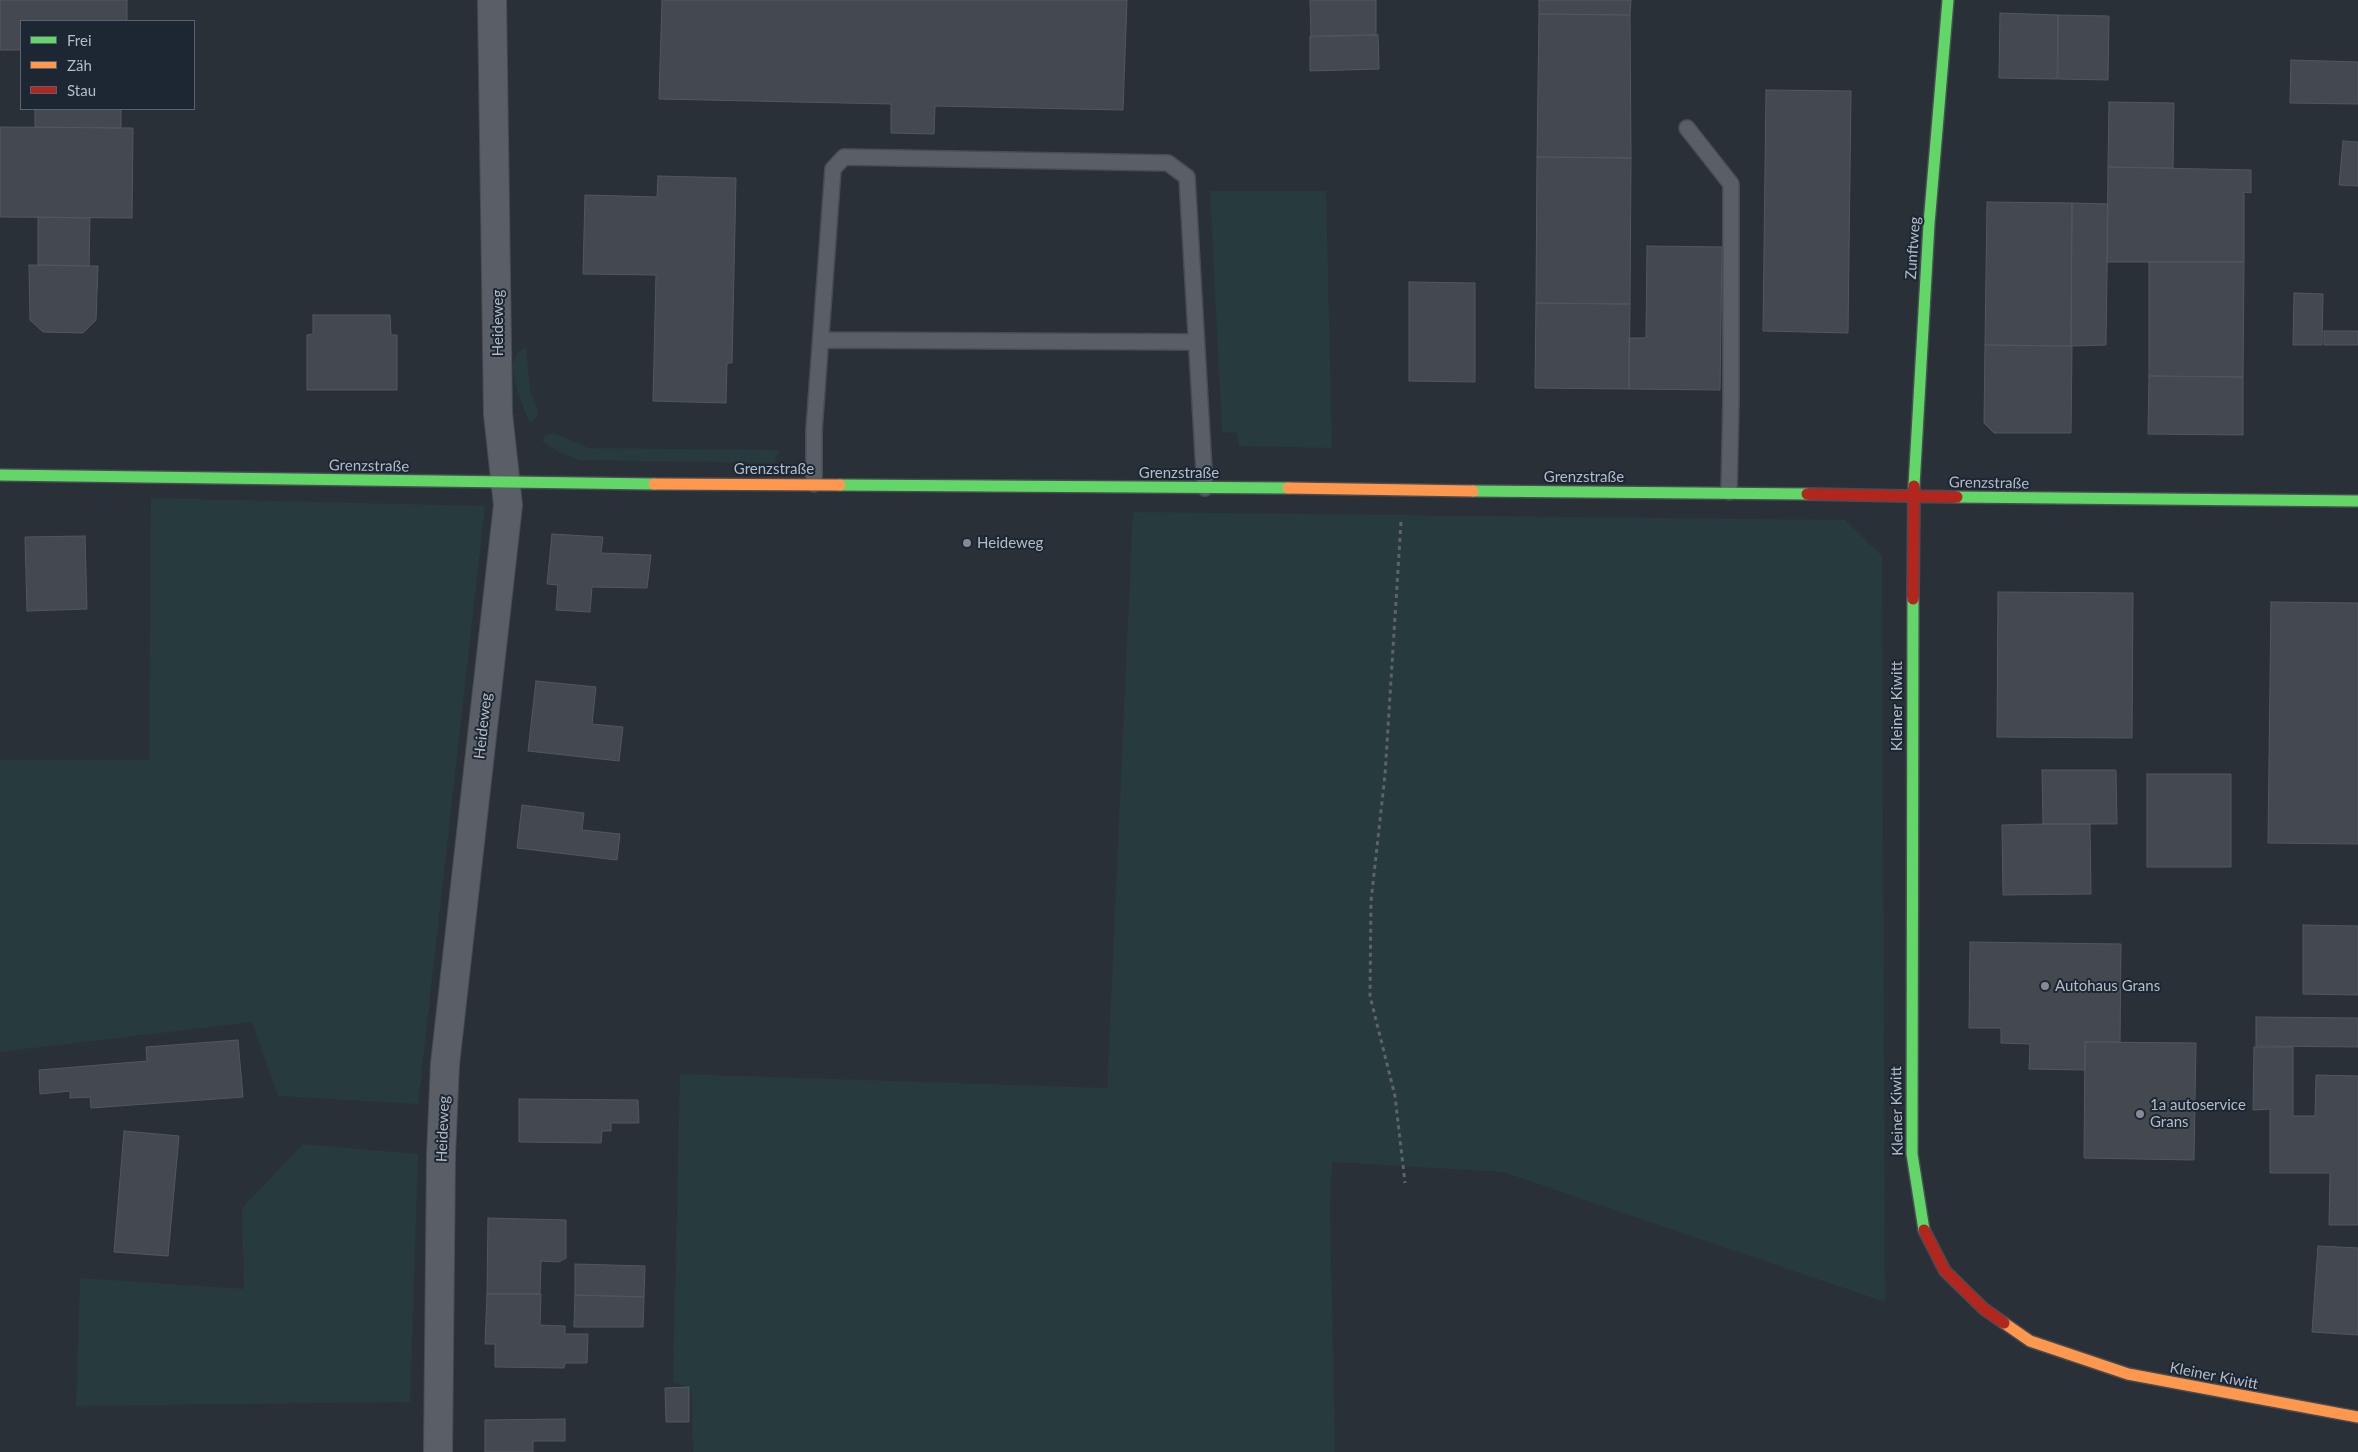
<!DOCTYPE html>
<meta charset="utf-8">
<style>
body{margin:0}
#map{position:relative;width:2358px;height:1452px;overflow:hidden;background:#2a3038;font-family:Lato,sans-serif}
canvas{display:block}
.legend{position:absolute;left:20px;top:20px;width:175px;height:90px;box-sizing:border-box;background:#1d2633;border:1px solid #59626f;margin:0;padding:6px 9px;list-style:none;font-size:15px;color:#b4bcc9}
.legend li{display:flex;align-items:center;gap:10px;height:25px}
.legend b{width:25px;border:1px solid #59626f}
</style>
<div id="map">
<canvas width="2358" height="1452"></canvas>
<ul class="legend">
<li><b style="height:6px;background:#63d668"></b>Frei</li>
<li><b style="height:6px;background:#ff974d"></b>Zäh</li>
<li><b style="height:6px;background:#b3261e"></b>Stau</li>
</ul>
</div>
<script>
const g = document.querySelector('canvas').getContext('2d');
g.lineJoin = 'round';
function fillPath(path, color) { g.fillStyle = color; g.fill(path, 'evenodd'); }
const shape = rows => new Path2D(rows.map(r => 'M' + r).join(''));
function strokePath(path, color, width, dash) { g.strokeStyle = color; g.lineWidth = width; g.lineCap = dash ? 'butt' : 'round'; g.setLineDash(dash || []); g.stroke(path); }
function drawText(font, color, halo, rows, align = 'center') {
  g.font = font + ' Lato,sans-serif'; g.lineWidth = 4; g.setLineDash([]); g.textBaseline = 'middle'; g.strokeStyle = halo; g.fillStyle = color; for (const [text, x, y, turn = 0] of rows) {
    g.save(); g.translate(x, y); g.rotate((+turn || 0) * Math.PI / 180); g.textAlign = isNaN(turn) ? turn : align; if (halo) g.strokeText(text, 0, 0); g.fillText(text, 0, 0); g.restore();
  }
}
fillPath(shape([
 [1210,191,1326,191,1332,448,1239,446,1237,433,1222,432],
 [526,347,530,389,539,414,530,424,517,390,512,365,517,353],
 [554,433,588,448,780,450,774,463,580,460,560,453,542,441,546,435],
 [151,498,485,506,418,1104,278,1096,252,1022,0,1052,0,760,149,760],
 [1133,512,1845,520,1882,556,1885,1302,1503,1172,1332,1162,1330,1208,1335,1452,693,1452,691,1388,673,1382,680,1074,1107,1088],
 [303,1144,418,1154,410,1402,76,1406,80,1278,244,1289,242,1208]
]), '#273a3e');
const building = shape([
 [0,0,127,0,127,21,21,21,21,50,0,50,0,0],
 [662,0,1127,0,1123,110,935,106,934,134,891,133,891,104,659,99,662,0],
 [1310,0,1376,0,1376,35,1311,37,1310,0],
 [1539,0,1631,0,1630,15,1539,14,1539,0],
 [2000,13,2058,15,2057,79,1999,78,2000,13],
 [1539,14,1630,15,1631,158,1537,157,1539,14],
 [2058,15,2109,16,2108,80,2058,79,2058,15],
 [1378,35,1379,69,1310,71,1310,36,1378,35],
 [2291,60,2358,62,2358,104,2290,103,2291,60],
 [1766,90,1851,91,1848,333,1763,331,1766,90],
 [2109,102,2174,103,2173,168,2108,167,2109,102],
 [35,109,121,109,121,128,35,127,35,109],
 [0,127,133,128,132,218,0,217,0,127],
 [2343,141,2358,142,2358,186,2339,185,2343,141],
 [1537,157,1631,158,1630,304,1536,303,1537,157],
 [2108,167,2251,170,2251,193,2244,192,2244,262,2107,262,2108,167],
 [658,176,736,178,732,363,727,363,726,403,653,401,656,275,583,274,585,195,657,197,658,176],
 [1987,202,2072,203,2071,346,1985,345,1987,202],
 [2072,203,2108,204,2106,345,2071,346,2072,203],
 [38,217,90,218,89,266,38,265,38,217],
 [1647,246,1722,247,1720,390,1629,389,1629,338,1646,338,1647,246],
 [2149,262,2244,262,2243,377,2149,376,2149,262],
 [29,265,98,266,96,320,83,333,43,332,30,320,29,265],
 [1409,282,1475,283,1475,382,1409,381,1409,282],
 [2294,293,2323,294,2322,345,2293,345,2294,293],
 [1536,303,1630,304,1629,389,1535,388,1536,303],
 [313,315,390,315,391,335,397,335,397,390,307,390,307,335,313,334,313,315],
 [2324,331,2358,331,2358,345,2324,345,2324,331],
 [1985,345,2072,346,2071,433,1994,433,1984,423,1985,345],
 [2149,376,2243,377,2243,435,2148,434,2149,376],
 [552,534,603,537,601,553,651,555,647,588,592,587,590,612,556,610,558,585,547,584,552,534],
 [85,536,87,609,27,611,25,537,85,536],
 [1998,592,2133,593,2132,738,1997,737,1998,592],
 [2271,602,2358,603,2358,844,2268,843,2271,602],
 [536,681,596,687,592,724,623,727,619,761,528,751,536,681],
 [2042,770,2116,770,2117,824,2043,824,2042,770],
 [2147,774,2231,774,2231,867,2147,867,2147,774],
 [522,805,584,813,582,830,620,834,617,860,517,848,522,805],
 [2043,824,2090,824,2091,894,2003,895,2002,825,2043,824],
 [2303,925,2358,926,2358,995,2303,994,2303,925],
 [1970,942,2121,944,2120,1042,2085,1042,2085,1070,2029,1069,2030,1044,2001,1043,2001,1028,1969,1028,1970,942],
 [2256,1017,2358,1018,2358,1047,2256,1046,2256,1017],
 [238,1040,243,1097,91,1108,90,1097,70,1098,70,1091,40,1094,39,1070,147,1061,146,1047,238,1040],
 [2085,1042,2196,1043,2194,1160,2084,1158,2085,1042],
 [2254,1047,2293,1047,2293,1116,2315,1116,2316,1075,2358,1076,2358,1225,2329,1225,2330,1173,2270,1173,2270,1109,2253,1110,2254,1047],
 [519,1099,638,1100,639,1123,611,1123,611,1131,602,1131,601,1143,519,1142,519,1099],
 [124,1131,179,1136,168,1256,114,1252,124,1131],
 [488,1218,566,1220,566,1258,559,1262,541,1261,540,1294,487,1294,488,1218],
 [2318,1246,2358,1248,2358,1335,2312,1332,2318,1246],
 [575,1264,645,1266,644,1297,575,1295,575,1264],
 [487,1294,541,1294,540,1325,565,1326,565,1334,588,1334,587,1363,565,1363,564,1368,495,1367,495,1344,485,1344,487,1294],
 [575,1295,644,1297,643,1327,574,1327,575,1295],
 [689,1387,689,1422,666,1422,665,1388,689,1387],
 [565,1419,565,1441,533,1441,533,1452,485,1452,485,1420,565,1419]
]);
fillPath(building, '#444950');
strokePath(building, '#52575f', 1);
const lane = shape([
 [1687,128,1731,184,1731,400,1729,492],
 [821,340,1196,342],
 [814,484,814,430,833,169,844,157,1168,163,1187,177,1205,488]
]);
const street = shape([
 [438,1452,441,1155,445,1064,508,505,498,414,492,0]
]);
const fast = shape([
 [0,475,654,484],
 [840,485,1288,488],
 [1914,486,1929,224,1948,0],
 [1473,491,1807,494],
 [1957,497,2358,501],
 [1913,599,1912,1154,1924,1230]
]);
const slow = shape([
 [654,484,840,485],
 [1288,488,1473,491],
 [2004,1323,2030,1341,2128,1374,2358,1417]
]);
const jam = shape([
 [1807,494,1957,497],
 [1913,599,1914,486],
 [1924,1230,1945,1271,1984,1309,2004,1323]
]);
strokePath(lane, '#484c53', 18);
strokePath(street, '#484c53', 30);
strokePath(fast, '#484c53', 14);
strokePath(slow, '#484c53', 14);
strokePath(jam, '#484c53', 14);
strokePath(shape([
 [1401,522,1385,775,1371,901,1370,996,1395,1096,1405,1183]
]), '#5d636a', 3, [4, 4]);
strokePath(lane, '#5a5e66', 15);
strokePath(street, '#5a5e66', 28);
strokePath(fast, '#63d668', 11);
strokePath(slow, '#ff974d', 11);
strokePath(jam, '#b3261e', 11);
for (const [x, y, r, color] of [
 [967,543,5,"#848b96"],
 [2045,986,5,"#848b96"],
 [2140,1114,5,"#848b96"]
]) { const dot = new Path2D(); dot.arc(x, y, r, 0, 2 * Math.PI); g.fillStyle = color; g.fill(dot); strokePath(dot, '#1d2633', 2); }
drawText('15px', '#b4bcc9', '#1d2633', [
 ["Zunftweg",1913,248,-86],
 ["Heideweg",498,323,-90],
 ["Grenzstraße",369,466,1],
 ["Grenzstraße",774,469],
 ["Grenzstraße",1179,473],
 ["Grenzstraße",1584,477],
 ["Grenzstraße",1989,483,1],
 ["Kleiner Kiwitt",1897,706,-90],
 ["Heideweg",483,726,-84],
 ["Kleiner Kiwitt",1897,1111,-91],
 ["Heideweg",443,1129,-88],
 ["Kleiner Kiwitt",2214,1376,11]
]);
drawText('15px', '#b4bcc9', '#1d2633', [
 ["Heideweg",977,543],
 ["Autohaus Grans",2055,986],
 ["1a autoservice",2150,1105],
 ["Grans",2150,1122]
], 'left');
</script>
